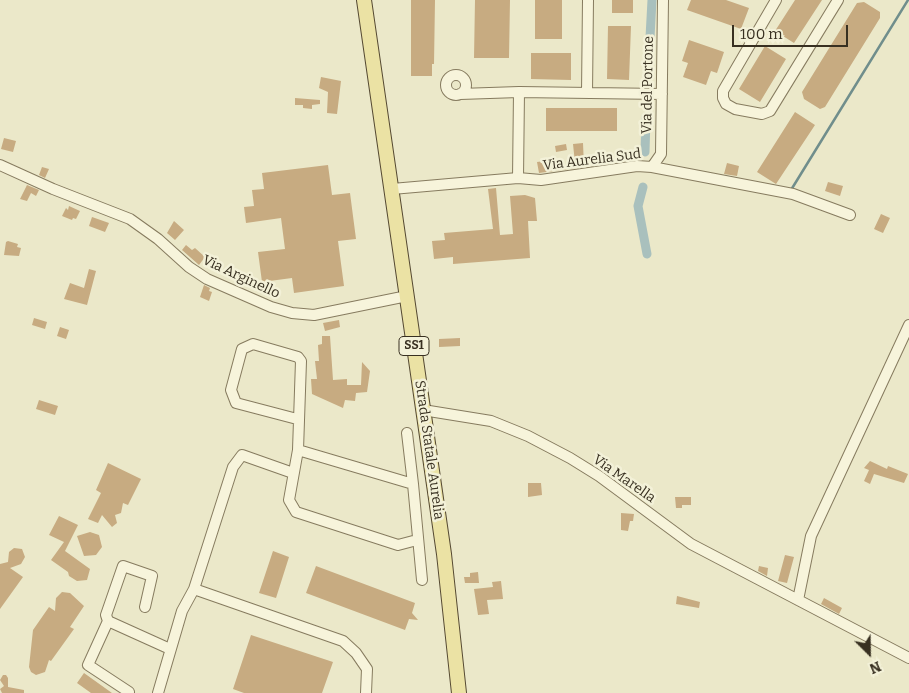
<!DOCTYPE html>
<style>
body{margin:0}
#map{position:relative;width:909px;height:693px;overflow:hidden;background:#ebe8c9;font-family:Bitter,serif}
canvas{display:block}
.north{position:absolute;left:844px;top:628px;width:50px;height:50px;-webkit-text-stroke:4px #f3f1d8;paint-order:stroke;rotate:157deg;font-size:14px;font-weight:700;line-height:20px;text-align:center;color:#383021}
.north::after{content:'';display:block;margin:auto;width:18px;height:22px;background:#383021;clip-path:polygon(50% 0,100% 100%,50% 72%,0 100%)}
.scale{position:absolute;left:732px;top:25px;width:116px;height:22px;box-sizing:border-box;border:2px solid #383021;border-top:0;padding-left:6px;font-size:15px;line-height:18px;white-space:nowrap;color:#383021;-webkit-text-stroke:4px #f3f1d8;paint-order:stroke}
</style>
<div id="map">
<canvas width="909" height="693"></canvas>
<div class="north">N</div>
<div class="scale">100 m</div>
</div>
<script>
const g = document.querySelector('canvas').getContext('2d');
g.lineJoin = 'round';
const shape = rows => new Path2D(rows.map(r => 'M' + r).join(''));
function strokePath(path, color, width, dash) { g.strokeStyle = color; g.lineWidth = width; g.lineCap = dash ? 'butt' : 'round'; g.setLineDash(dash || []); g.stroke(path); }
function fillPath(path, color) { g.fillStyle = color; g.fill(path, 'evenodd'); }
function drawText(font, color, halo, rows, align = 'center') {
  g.font = font + ' Bitter,serif'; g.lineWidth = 5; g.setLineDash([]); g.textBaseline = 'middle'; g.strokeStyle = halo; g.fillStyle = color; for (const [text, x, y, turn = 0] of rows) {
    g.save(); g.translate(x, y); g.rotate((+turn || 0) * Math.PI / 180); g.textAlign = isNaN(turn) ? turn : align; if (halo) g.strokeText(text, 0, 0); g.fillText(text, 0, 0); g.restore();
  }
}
strokePath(shape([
 [791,190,908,0]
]), '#708e8c', 2.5);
strokePath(shape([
 [648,75,652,0],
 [645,152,646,117],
 [643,187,638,206,647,254]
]), '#a9c0bd', 9);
fillPath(shape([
 [411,0,435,0,434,64,432,64,432,76,411,76],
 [475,0,510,0,509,58,474,58],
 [535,0,562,0,562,39,535,39],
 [612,0,633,0,633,13,612,13],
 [691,0,726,0,749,8,741,29,687,10],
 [795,0,822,0,794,43,775,31],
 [864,2,880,12,880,18,825,107,820,109,804,99,802,92,857,3],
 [608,26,631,26,629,80,607,79],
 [689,40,724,52,717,73,711,71,706,85,683,77,688,63,682,61],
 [765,46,786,59,760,102,739,89],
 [531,53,571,53,571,80,531,79],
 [321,77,341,81,337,114,327,113,328,92,319,88],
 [295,98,320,100,320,104,312,105,312,109,303,108,303,105,295,105],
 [546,108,617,108,617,131,546,131],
 [795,112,815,125,776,184,757,172],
 [4,138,16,141,13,152,1,149],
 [583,143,584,167,539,173,537,162,545,161,547,168,575,163,573,144],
 [566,144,567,150,556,152,555,146],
 [727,163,739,166,737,176,724,174],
 [328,165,332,195,350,193,356,239,338,241,344,286,294,293,292,278,262,282,258,252,285,249,281,218,246,223,244,207,254,206,252,190,264,189,262,173],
 [42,167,49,169,45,178,39,175],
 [828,182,843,186,840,196,825,191],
 [27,185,39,190,36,196,31,193,27,201,20,199],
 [496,188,500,235,513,234,510,196,525,195,535,198,537,221,528,221,530,258,453,264,453,257,434,259,432,241,445,240,444,233,493,229,488,189],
 [69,206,80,211,76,219,73,218,72,220,62,216,66,208,68,210],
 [881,214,890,218,883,233,874,229],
 [92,217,109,223,105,232,89,226],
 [174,221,184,230,175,240,167,233],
 [8,241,18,244,17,247,21,248,19,256,4,255,6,242],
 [186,245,192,250,195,248,205,257,199,265,182,250],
 [89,269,96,271,87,305,64,299,70,283,84,288],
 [204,285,210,288,209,291,212,292,209,301,200,297],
 [34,318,47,322,45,329,32,325],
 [339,320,340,327,325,331,323,323],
 [60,327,69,330,66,339,57,336],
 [322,336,330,336,333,380,347,379,347,385,361,385,362,362,370,371,367,392,356,393,355,401,345,400,343,408,312,394,311,379,317,379,315,361,319,361,318,345,322,344],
 [460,338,460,346,439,347,439,339],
 [39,400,58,406,55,415,36,409],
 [870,461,887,469,888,466,908,474,904,483,874,474,870,484,864,481,869,470,864,468],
 [108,463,141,479,128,505,123,503,121,513,115,515,117,523,112,527,102,515,98,523,88,519,101,493,96,490],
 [528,483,541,483,542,495,528,497],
 [675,497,691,497,691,505,682,505,682,508,676,508],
 [621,513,634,514,633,521,630,521,628,531,621,530],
 [59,516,78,525,65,551,90,569,87,580,77,581,69,576,68,572,51,560,64,542,49,535],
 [90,532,99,535,102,547,96,555,84,556,77,536],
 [14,548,22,549,25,557,21,564,10,568,23,577,0,609,0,564,8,562,9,552],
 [273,551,289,557,276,598,259,593],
 [785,555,794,557,787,583,778,581],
 [316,566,415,603,412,613,418,620,409,619,405,630,306,593],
 [759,566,768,568,767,576,758,571],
 [478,572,479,583,465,583,464,577,470,577,470,573],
 [501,581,503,599,487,600,489,614,478,615,474,589,493,587,492,582],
 [62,592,70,593,84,606,70,627,74,629,51,661,49,660,45,672,36,675,31,672,29,667,33,630,49,607,55,611,56,598],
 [677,596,700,602,699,608,676,604],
 [824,598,842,608,839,614,821,604],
 [251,635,333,662,322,693,244,693,233,689],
 [84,673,112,693,91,693,77,683],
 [3,675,6,675,8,678,8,687,24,690,24,693,2,693,0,689,4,686,0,680]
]), '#c7ab81');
const minor = shape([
 [776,0,723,91,723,98,726,104,735,109,762,114,770,111,838,0],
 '446 85a10 10 0 1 1 20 0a10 10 0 1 1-20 0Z',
 [587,93,588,0],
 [460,94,519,92,662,94],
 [0,165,53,189,130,219,158,239,189,267,207,279,271,307,292,313,314,315,407,296],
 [652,167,661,154,663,0],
 [518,178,519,92],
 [392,189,518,178,541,180,637,166,652,167,793,194,850,215],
 [423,410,491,421,528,436,570,458,599,476,691,544,909,658],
 [297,419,236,403,231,390,242,349,253,344,298,357,301,361,298,450,413,484,422,580],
 [407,433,413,484],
 [298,450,289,500,296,512,398,545,417,540],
 [293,473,242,455,233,467,194,589,343,641,356,653,367,669,366,693],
 [798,600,811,536,909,325],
 [108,621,106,615,123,566,152,576,145,607],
 [129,692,88,665,108,621,170,649],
 [158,693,182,611,194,589]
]);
const major = shape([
 [364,0,444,554,459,693]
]);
strokePath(minor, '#867b5f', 12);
strokePath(major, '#554932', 16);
strokePath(minor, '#f7f4db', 10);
strokePath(major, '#ebe2a4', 14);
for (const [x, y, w] of [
 [414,346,30]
]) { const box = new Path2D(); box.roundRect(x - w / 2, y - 9.5, w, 19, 4); g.fillStyle = '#f3f1d8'; g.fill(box); strokePath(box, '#383021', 1); }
drawText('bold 12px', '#383021', null, [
 ["SS1",414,346]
]);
drawText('14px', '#383021', '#f3f1d8', [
 ["Via del Portone",648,85,-89],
 ["Via Aurelia Sud",592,160,-7],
 ["Via Arginello",241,277,25],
 ["Strada Statale Aurelia",429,450,82],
 ["Via Marella",624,479,35]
]);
</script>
